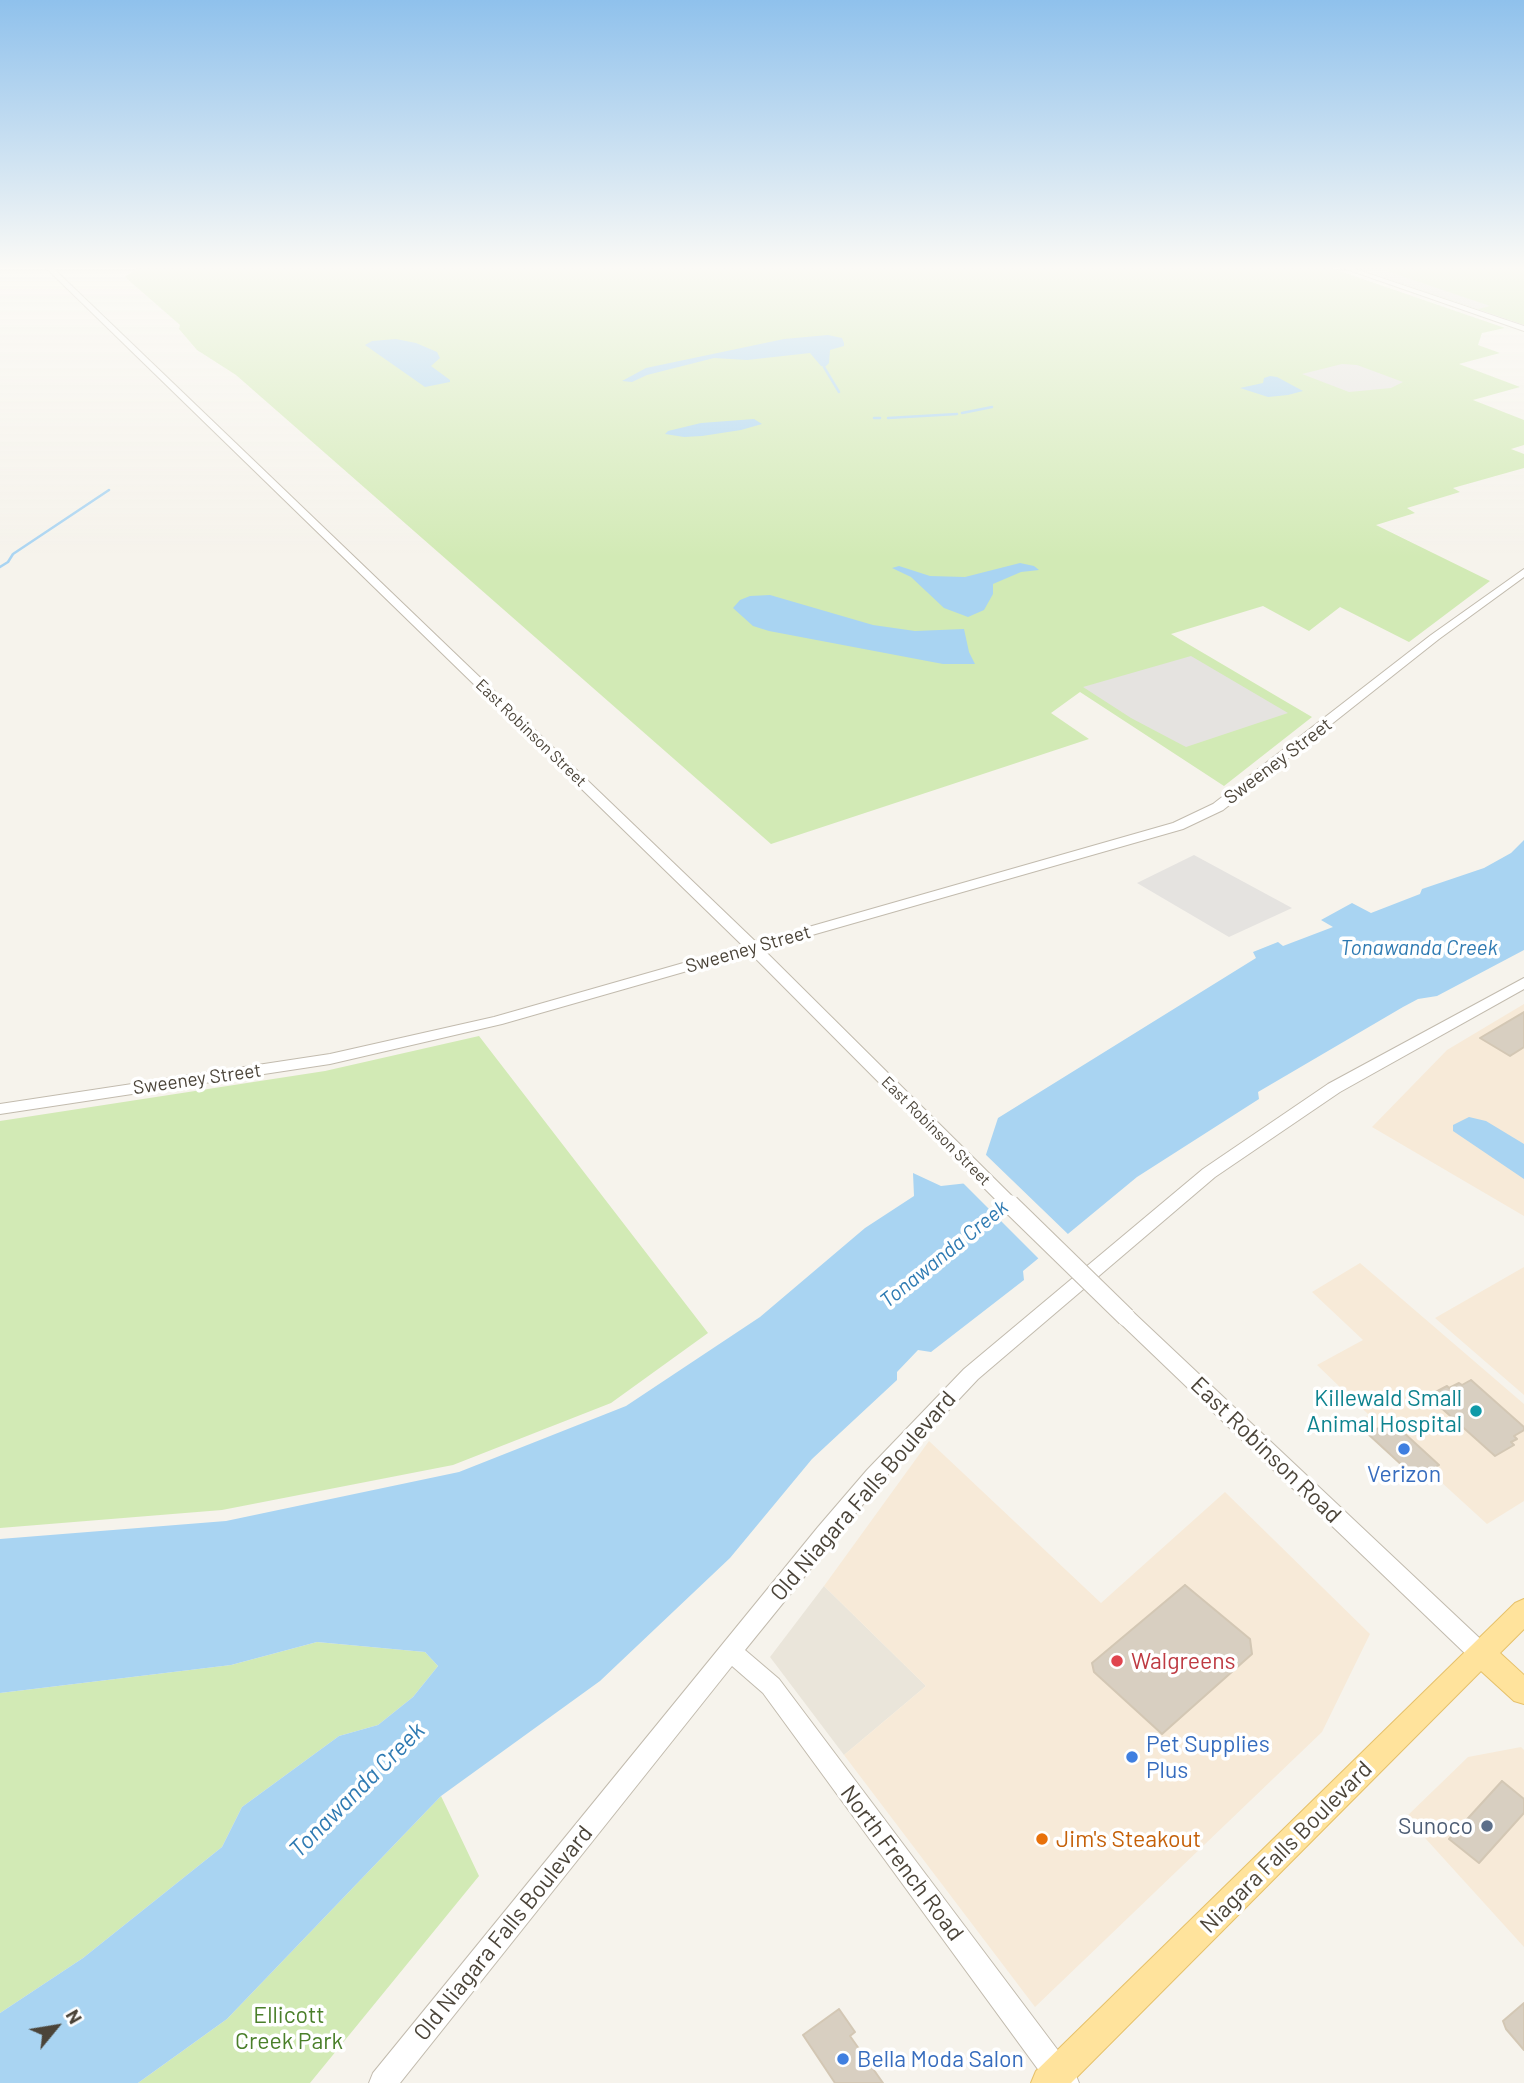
<!DOCTYPE html>
<style>
body{margin:0}
#map{position:relative;width:1524px;height:2083px;overflow:hidden;background:#f6f3ec;font-family:Barlow,sans-serif}
canvas{display:block}
.north{position:absolute;left:21px;top:1992px;width:70px;height:70px;-webkit-text-stroke:5px #fff;paint-order:stroke;rotate:60deg;font-size:19px;font-weight:700;line-height:28px;text-align:center;color:#4b4439}
.north::after{content:'';display:block;margin:auto;width:24px;height:32px;background:#4b4439;clip-path:polygon(50% 0,100% 100%,50% 72%,0 100%)}
</style>
<div id="map">
<canvas width="1524" height="2083"></canvas>
<div class="north">N</div>
</div>
<script>
const g = document.querySelector('canvas').getContext('2d');
g.lineJoin = 'round';
function fillPath(path, color) { g.fillStyle = color; g.fill(path, 'evenodd'); }
const shape = rows => new Path2D(rows.map(r => 'M' + r).join(''));
function strokePath(path, color, width, dash) { g.strokeStyle = color; g.lineWidth = width; g.lineCap = dash ? 'butt' : 'round'; g.setLineDash(dash || []); g.stroke(path); }
function drawText(font, color, halo, rows, align = 'center') {
  g.font = font + ' Barlow,sans-serif'; g.lineWidth = 7; g.setLineDash([]); g.textBaseline = 'middle'; g.strokeStyle = halo; g.fillStyle = color; for (const [text, x, y, turn = 0] of rows) {
    g.save(); g.translate(x, y); g.rotate((+turn || 0) * Math.PI / 180); g.textAlign = isNaN(turn) ? turn : align; if (halo) g.strokeText(text, 0, 0); g.fillText(text, 0, 0); g.restore();
  }
}
fillPath(shape([
 [824,1586,926,1686,844,1755,770,1657]
]), '#eae5da');
fillPath(shape([
 [1524,1004,1524,1216,1372,1127,1447,1050],
 [1360,1263,1524,1404,1524,1501,1487,1524,1429,1471,1415,1479,1356,1423,1369,1415,1317,1365,1363,1340,1312,1292],
 [1524,1267,1524,1395,1435,1318],
 [929,1441,1101,1603,1225,1492,1370,1634,1322,1732,1035,2007,844,1755,926,1686,824,1586],
 [1521,1747,1524,1750,1524,1947,1406,1817,1468,1757]
]), '#f7ead8');
fillPath(shape([
 [139,267,1328,267,1505,328,1482,333,1478,345,1500,353,1459,364,1520,387,1473,400,1524,420,1524,445,1511,449,1524,454,1524,468,1453,488,1460,492,1407,508,1415,513,1376,525,1490,581,1409,642,1340,607,1309,631,1263,606,1171,634,1312,717,1224,786,1080,692,1051,713,1089,739,771,844,236,375,197,350,179,329,180,325,125,277],
 [1354,267,1524,267,1524,325],
 [479,1036,708,1333,611,1403,453,1465,222,1510,0,1528,0,1121,325,1071],
 [317,1642,425,1652,438,1666,413,1697,378,1725,339,1736,242,1807,222,1847,83,1958,0,2013,0,1693,231,1665],
 [441,1796,479,1876,310,2083,138,2083,227,2019]
]), '#d2eab5');
fillPath(shape([
 [1354,267,1375,267,1490,306,1478,309],
 [1342,364,1357,365,1403,382,1391,388,1349,392,1302,374],
 [1191,656,1288,713,1186,747,1131,718,1083,687],
 [1194,855,1292,908,1229,937,1137,883]
]), '#e5e3e0');
fillPath(shape([
 [828,335,842,338,844,343,844,346,830,350,829,363,825,367,821,366,810,353,747,360,714,358,647,375,632,382,622,381,646,368,784,339],
 [396,339,416,343,437,352,440,358,431,366,450,380,450,382,425,387,365,345,372,341],
 [1270,376,1277,377,1303,391,1288,395,1268,397,1240,388,1263,383,1264,378],
 [754,419,762,424,741,430,702,436,684,437,665,434,668,431,701,423],
 [1020,563,1034,566,1039,570,1021,572,993,584,993,594,984,610,968,617,944,608,911,577,892,568,899,566,930,576,965,577],
 [770,595,873,625,915,631,964,629,969,652,975,664,943,664,769,631,753,626,733,608,740,600,750,596],
 [1524,840,1524,950,1437,996,1418,999,1403,1007,1258,1092,1259,1099,1137,1177,1023,1271,1024,1280,931,1352,918,1350,897,1372,897,1380,812,1459,730,1558,600,1681,441,1796,227,2019,138,2083,0,2083,0,2013,83,1958,222,1847,242,1807,339,1736,378,1725,413,1697,438,1666,425,1652,317,1642,231,1665,0,1693,0,1539,226,1521,459,1472,626,1406,760,1317,865,1228,914,1196,913,1173,941,1186,977,1182,998,1118,1256,958,1253,952,1278,942,1283,946,1333,927,1321,920,1352,903,1371,913,1420,894,1422,889,1484,868,1511,853],
 [1469,1117,1486,1121,1524,1144,1524,1179,1453,1131,1453,1125]
]), '#a9d4f2');
fillPath(shape([
 [984,1153,1070,1236,1041,1261,960,1180,974,1179]
]), '#f6f3ec');
strokePath(shape([
 [824,367,839,392],
 [962,413,992,407],
 [874,418,880,418],
 [888,418,957,414],
 [0,567,8,562,13,554,109,490]
]), '#a9d4f2', 2.5);
const building = shape([
 [1524,1012,1524,1047,1510,1056,1480,1038,1524,1012],
 [1471,1380,1524,1427,1524,1430,1514,1436,1517,1439,1511,1442,1514,1445,1495,1456,1428,1396,1447,1386,1449,1388,1459,1383,1462,1385,1471,1380],
 [1391,1421,1439,1465,1416,1478,1368,1434,1391,1421],
 [1185,1585,1250,1639,1252,1654,1162,1734,1094,1672,1092,1663,1185,1585],
 [1502,1781,1524,1799,1524,1813,1479,1863,1449,1839,1502,1781],
 [1524,2003,1524,2050,1506,2029,1503,2021,1524,2003],
 [839,2009,855,2032,850,2036,883,2083,835,2083,803,2035,839,2009]
]);
fillPath(building, '#d8cfc1');
strokePath(building, '#d3c7b4', 2);
const minor = shape([
 [45,267,52,267,756,942,1173,823,1213,804,1431,635,1524,569,1524,577,1439,639,1223,810,1183,829,763,949,1016,1200,1019,1204,1016,1208,1004,1208,750,953,502,1024,330,1064,0,1114,0,1104,330,1054,494,1017,743,946,45,267],
 [1340,267,1349,267,1524,326,1524,331,1340,267],
 [1524,978,1524,989,1340,1092,1215,1177,978,1379,881,1482,745,1650,779,1679,1075,2073,1079,2083,1048,2083,763,1693,732,1666,400,2083,369,2083,373,2073,818,1527,867,1470,964,1369,1203,1169,1328,1084,1524,978],
 [1126,1310,1133,1312,1489,1647,1492,1654,1489,1661,1481,1664,1473,1661,1119,1322,1117,1317,1119,1312,1126,1310]
]);
const major = shape([
 [1524,1599,1524,1629,1500,1653,1524,1675,1524,1704,1514,1701,1481,1671,1071,2083,1031,2083,1036,2071,1515,1603,1524,1599]
]);
strokePath(minor, '#c2bbae', 2);
strokePath(major, '#e6c16a', 2);
fillPath(minor, '#fff');
fillPath(major, '#ffe39c');
const minorBridge = shape([
 [1010,1204,1126,1317]
]);
strokePath(minorBridge, '#c2bbae', 20, []);
strokePath(minorBridge, '#fff', 18);
const sky = g.createLinearGradient(0, 0, 0, 558);
sky.addColorStop(0, '#8fc1ec');
sky.addColorStop(0.48, '#fbfaf6');
sky.addColorStop(1, '#fbfaf600');
g.fillStyle = sky;
g.fillRect(0, 0, 1524, 558);
for (const [x, y, r, color] of [
 [1476,1411,7,"#0f9aa8"],
 [1404,1449,7,"#3f7fe0"],
 [1117,1661,7,"#e0444e"],
 [1132,1757,7,"#3f7fe0"],
 [1487,1826,7,"#5c6f8a"],
 [1042,1839,7,"#e8710a"],
 [843,2059,7,"#3f7fe0"]
]) { const dot = new Path2D(); dot.arc(x, y, r, 0, 2 * Math.PI); g.fillStyle = color; g.fill(dot); strokePath(dot, '#fff', 2.5); }
drawText('16px', '#4b4439', '#fff', [
 ["East Robinson Street",531,733,44],
 ["East Robinson Street",936,1131,45]
]);
drawText('19px', '#4b4439', '#fff', [
 ["Sweeney Street",1278,761,-37],
 ["Sweeney Street",748,949,-16],
 ["Sweeney Street",197,1079,-8]
]);
drawText('italic 21px', '#2e7ab2', '#fff', [
 ["Tonawanda Creek",1419,948],
 ["Tonawanda Creek",944,1254,-39]
]);
drawText('23px', '#0d838f', '#fff', [
 ["Killewald Small",1462,1398],
 ["Animal Hospital",1462,1424]
], 'right');
drawText('23px', '#4b4439', '#fff', [
 ["East Robinson Road",1266,1450,44],
 ["Old Niagara Falls Boulevard",863,1496,-49],
 ["Niagara Falls Boulevard",1286,1847,-45],
 ["North French Road",902,1863,53],
 ["Old Niagara Falls Boulevard",503,1933,-51]
]);
drawText('23px', '#366cbe', '#fff', [
 ["Verizon",1404,1474,"center"],
 ["Pet Supplies",1146,1744],
 ["Plus",1146,1770],
 ["Bella Moda Salon",857,2059]
], 'left');
drawText('23px', '#be3a42', '#fff', [
 ["Walgreens",1131,1661]
], 'left');
drawText('23px', '#4e5e75', '#fff', [
 ["Sunoco",1473,1826]
], 'right');
drawText('23px', '#c56008', '#fff', [
 ["Jim's Steakout",1056,1839]
], 'left');
drawText('23px', '#4a7f2a', '#fff', [
 ["Ellicott",289,2015],
 ["Creek Park",289,2041]
]);
drawText('italic 24px', '#2e7ab2', '#fff', [
 ["Tonawanda Creek",357,1790,-45]
]);
</script>
